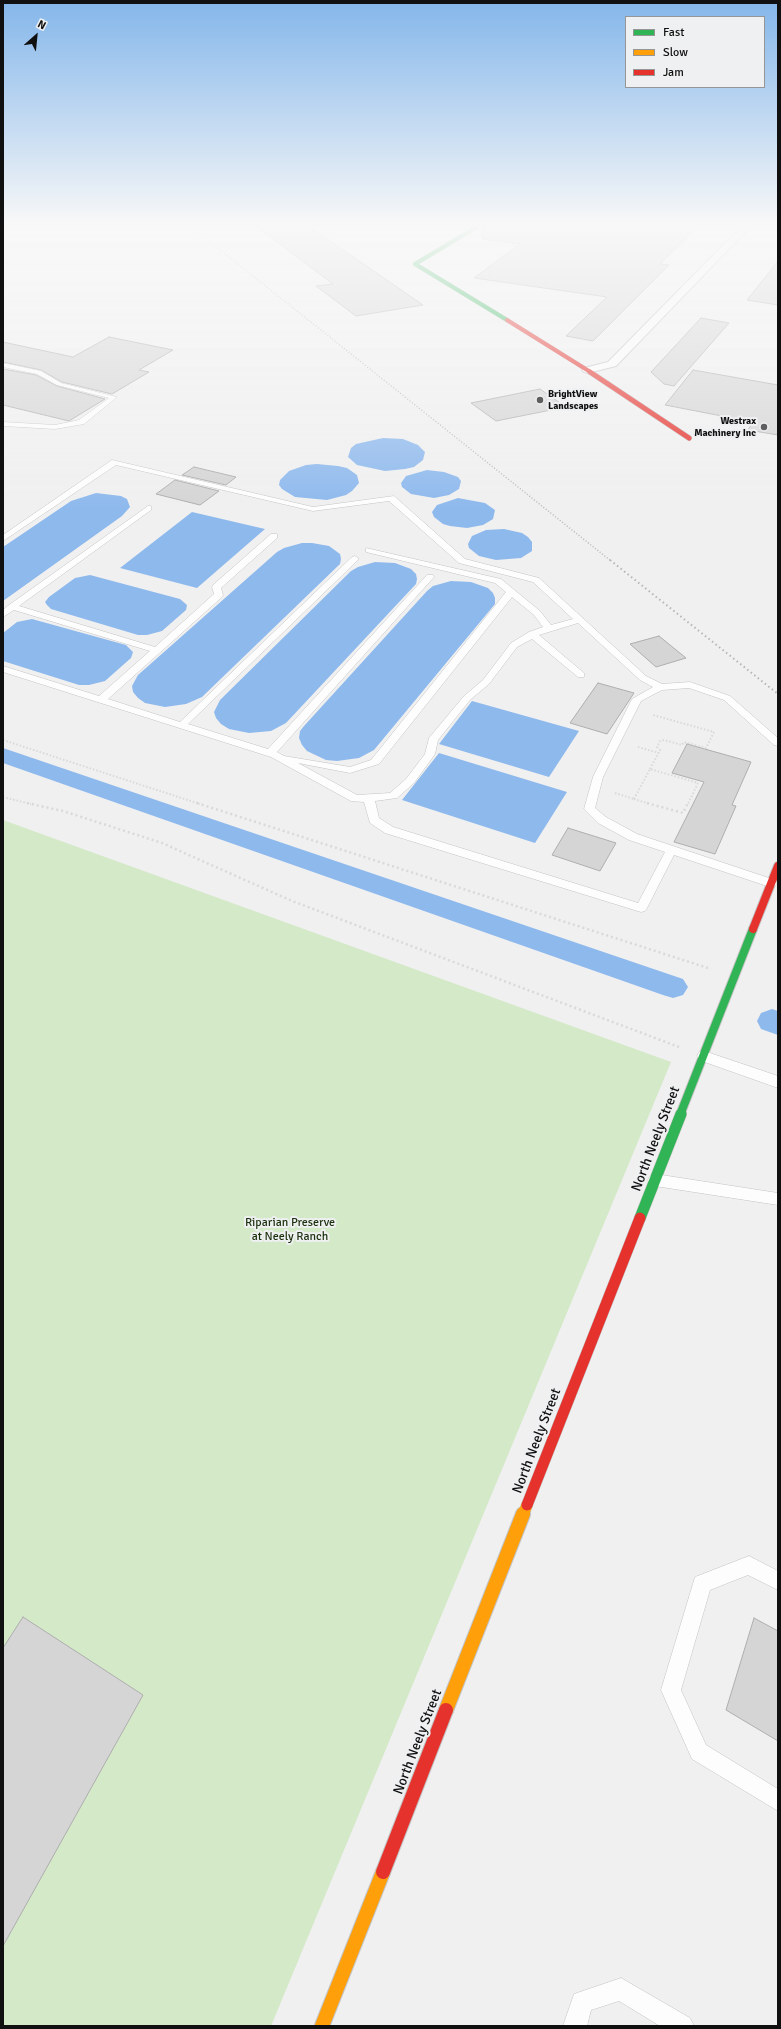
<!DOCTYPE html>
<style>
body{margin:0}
#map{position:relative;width:781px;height:2029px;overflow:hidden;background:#f0f0f0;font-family:Signika,sans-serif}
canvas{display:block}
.frame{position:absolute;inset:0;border:4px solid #101010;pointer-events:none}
.legend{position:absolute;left:625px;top:16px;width:140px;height:72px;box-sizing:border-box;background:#eff0f1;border:1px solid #969697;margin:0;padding:5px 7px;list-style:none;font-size:12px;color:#101010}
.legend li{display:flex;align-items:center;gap:8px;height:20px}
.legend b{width:20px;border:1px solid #969697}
.north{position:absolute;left:16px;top:16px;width:40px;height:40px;-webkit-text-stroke:3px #eff0f1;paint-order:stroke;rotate:27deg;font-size:11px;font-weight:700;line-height:16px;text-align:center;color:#101010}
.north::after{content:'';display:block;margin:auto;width:14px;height:18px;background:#101010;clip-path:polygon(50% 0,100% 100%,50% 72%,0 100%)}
</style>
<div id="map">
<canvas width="781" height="2029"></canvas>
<div class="frame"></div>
<ul class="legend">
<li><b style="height:5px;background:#30b455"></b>Fast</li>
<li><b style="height:5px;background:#ff9f0a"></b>Slow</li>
<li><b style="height:5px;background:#e5322d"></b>Jam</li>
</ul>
<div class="north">N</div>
</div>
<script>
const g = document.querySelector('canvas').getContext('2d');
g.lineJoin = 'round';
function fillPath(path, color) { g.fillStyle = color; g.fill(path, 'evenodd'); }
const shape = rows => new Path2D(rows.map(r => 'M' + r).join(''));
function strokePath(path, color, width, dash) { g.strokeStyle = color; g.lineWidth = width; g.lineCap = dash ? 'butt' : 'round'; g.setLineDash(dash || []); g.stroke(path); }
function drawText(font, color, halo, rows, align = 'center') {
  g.font = font + ' Signika,sans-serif'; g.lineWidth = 4; g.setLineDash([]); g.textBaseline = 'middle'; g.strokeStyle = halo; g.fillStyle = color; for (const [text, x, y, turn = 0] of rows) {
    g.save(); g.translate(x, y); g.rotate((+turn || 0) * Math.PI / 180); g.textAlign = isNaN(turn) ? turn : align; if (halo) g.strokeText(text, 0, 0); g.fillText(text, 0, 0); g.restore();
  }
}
fillPath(shape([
 [3,820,671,1062,271,2026,3,2026]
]), '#d3e9c7');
fillPath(shape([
 [383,438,403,439,418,445,425,452,423,460,414,467,405,469,385,471,357,465,348,457,351,448,356,444],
 [317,464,338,466,347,468,357,475,359,483,352,491,346,495,327,500,295,497,282,489,279,485,280,480,289,471,306,465],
 [427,470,444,472,458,477,461,481,459,489,449,495,434,498,411,494,402,487,401,483,406,476],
 [96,493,121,496,127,499,130,507,122,516,3,601,3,547,71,501],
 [458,498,485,503,495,510,493,519,483,525,467,528,450,526,443,524,434,517,432,512,437,505],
 [192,512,265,529,197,588,120,568],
 [504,529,522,533,528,537,532,542,532,551,521,558,496,560,479,556,469,548,468,544,472,536,486,530],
 [302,543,312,543,329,546,340,554,341,559,340,564,202,697,186,704,165,707,145,703,138,698,133,692,132,686,138,675,277,552,284,548],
 [375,562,395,563,411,569,416,574,417,579,416,584,286,723,271,731,249,733,229,729,221,724,216,718,214,712,220,700,351,571,358,567],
 [90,575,180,599,187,605,186,610,162,631,147,635,138,635,51,609,47,605,45,602,49,597,75,578],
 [451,581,471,582,488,588,493,593,495,598,495,604,374,750,359,758,337,761,326,760,307,751,302,745,299,738,300,731,304,726,427,591,433,586],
 [32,619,126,645,133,652,131,658,105,681,89,685,79,685,3,661,3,633,17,622],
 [472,701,579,731,549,777,439,744],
 [439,753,567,792,535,843,402,800]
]), '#8eb9ed');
fillPath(shape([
 [3,748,683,979,688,987,683,995,673,998,663,995,3,763,3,748],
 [772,1009,778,1011,778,1035,761,1029,757,1021,761,1013,772,1009]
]), '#8eb9ed');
const building = shape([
 [254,225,307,225,423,305,356,316,316,286,333,284,254,225],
 [485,225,700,225,660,264,669,265,593,341,566,336,607,297,474,278,520,244,482,239,482,228,485,225],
 [778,261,778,305,747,300,778,261],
 [701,318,729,323,674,386,664,384,651,372,701,318],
 [109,337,173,350,139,370,149,372,112,394,62,382,41,370,3,362,3,342,73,357,109,337],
 [3,369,36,375,57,386,105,399,69,421,3,405,3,369],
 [693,370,778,385,778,435,748,430,753,422,665,405,693,370],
 [540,389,566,407,496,421,471,403,540,389],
 [194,467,236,477,226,485,182,475,194,467],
 [175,480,219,491,200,505,156,494,175,480],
 [659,636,686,658,656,667,630,644,659,636],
 [598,683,634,693,607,734,570,723,598,683],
 [687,744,751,762,732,805,736,806,715,854,674,842,704,782,672,773,687,744],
 [568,828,616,843,600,871,552,855,568,828],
 [23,1617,143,1695,3,1946,3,1648,23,1617],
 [754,1618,778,1631,778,1741,726,1710,754,1618]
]);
fillPath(building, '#d5d5d5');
strokePath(building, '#afaeaf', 1);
const lane = shape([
 [3,363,41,371,61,383,117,397,84,424,55,429,3,426,3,422,55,425,79,420,109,398,57,385,37,374,3,367,3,363],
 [112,460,313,507,394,496,465,559,539,578,646,676,662,684,690,682,730,696,778,738,778,746,774,745,724,700,689,688,662,690,641,701,603,777,595,808,606,817,637,834,775,880,777,883,775,886,767,886,674,855,647,908,645,911,641,912,385,833,370,823,364,802,351,801,271,757,3,672,3,666,99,696,150,651,14,610,3,617,3,610,9,605,148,506,151,506,151,510,19,606,155,647,214,594,212,587,213,585,271,534,277,534,277,538,221,588,223,595,222,597,108,699,180,722,352,557,355,556,359,559,188,724,268,749,427,575,433,575,434,577,277,752,284,756,350,767,371,760,506,592,495,583,366,552,366,548,501,579,540,611,551,625,573,619,533,582,459,563,389,501,313,511,116,465,3,541,3,535,112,460],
 [512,597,534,615,543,627,529,632,511,643,483,680,464,696,429,738,425,754,406,779,390,793,357,795,298,763,350,773,379,764,512,597],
 [578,623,640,680,653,687,632,699,593,777,584,809,598,823,629,840,665,852,638,903,393,827,379,818,375,801,397,798,414,783,435,754,438,740,470,700,489,684,517,647,532,639,578,677,584,677,584,673,539,635,578,623],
 [704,1051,778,1076,778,1088,699,1060,697,1056,699,1052,704,1051],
 [655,1174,778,1193,778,1205,655,1186,650,1184,648,1180,650,1176,655,1174],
 [749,1556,778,1571,778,1590,748,1575,710,1590,681,1690,706,1745,778,1789,778,1811,692,1759,661,1690,695,1577,749,1556],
 [621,1978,690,2018,694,2026,660,2026,619,2001,591,2010,587,2026,563,2026,574,1994,621,1978]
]);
const street = shape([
 [743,225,752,225,616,366,588,373,584,372,582,370,584,368,608,362,743,225]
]);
const fastFar2 = shape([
 [480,225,415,264,507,320]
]);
const fastFar1 = shape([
 [680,1115,753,929]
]);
const fast = shape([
 [640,1218,681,1114]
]);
const slowFar1 = shape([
 [523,1515,527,1505]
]);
const slow = shape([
 [446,1710,523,1514],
 [322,2026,383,1872]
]);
const jamFar4 = shape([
 [507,320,592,373]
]);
const jamFar3 = shape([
 [590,372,689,438]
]);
const jamFar2 = shape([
 [753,929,778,866]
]);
const jamFar1 = shape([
 [527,1505,640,1218]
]);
const jam = shape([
 [383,1872,446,1710]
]);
strokePath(lane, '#c3c3c3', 1);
strokePath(street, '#c3c3c3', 2);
strokePath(fastFar2, '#c3c3c3', 4.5);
strokePath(fastFar1, '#c3c3c3', 10);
strokePath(fast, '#c3c3c3', 12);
strokePath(slowFar1, '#c3c3c3', 12);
strokePath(slow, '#c3c3c3', 16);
strokePath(jamFar4, '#c3c3c3', 4.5);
strokePath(jamFar3, '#c3c3c3', 6);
strokePath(jamFar2, '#c3c3c3', 10);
strokePath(jamFar1, '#c3c3c3', 12);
strokePath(jam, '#c3c3c3', 16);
strokePath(shape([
 [3,740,200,804],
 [638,747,659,753],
 [650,769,660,750,657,747,660,741,664,740,682,745,684,742,706,748,714,732,653,715],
 [615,793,634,799],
 [3,797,31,804],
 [634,799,650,804],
 [634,799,650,769,698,783,688,804]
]), '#d8d9d9', 2, [1.5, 2]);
strokePath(shape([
 [27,803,63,811,162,843,292,901,679,1047],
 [197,803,711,969],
 [647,803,683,813,688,803]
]), '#d8d9d9', 2.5, [2, 3]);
fillPath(lane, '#fdfdfd');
fillPath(street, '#fdfdfd');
strokePath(fastFar2, '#30b455', 4);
strokePath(fastFar1, '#30b455', 8);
strokePath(fast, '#30b455', 11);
strokePath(slowFar1, '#ff9f0a', 11);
strokePath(slow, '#ff9f0a', 14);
strokePath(jamFar4, '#e5322d', 4);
strokePath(jamFar3, '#e5322d', 5);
strokePath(jamFar2, '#e5322d', 8);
strokePath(jamFar1, '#e5322d', 11);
strokePath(jam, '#e5322d', 14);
strokePath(shape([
 [189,225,611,561]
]), '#b5b6b6', 1.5, [1, 2]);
strokePath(shape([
 [610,560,778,694]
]), '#b5b6b6', 2, [1.5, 3]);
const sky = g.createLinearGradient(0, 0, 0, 509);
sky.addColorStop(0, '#84b6ea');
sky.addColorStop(0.44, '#f8f8f8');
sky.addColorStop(1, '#f8f8f800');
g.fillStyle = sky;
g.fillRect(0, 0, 781, 509);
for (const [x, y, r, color] of [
 [540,400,4,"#5e5e5e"],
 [764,427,4,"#5e5e5e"]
]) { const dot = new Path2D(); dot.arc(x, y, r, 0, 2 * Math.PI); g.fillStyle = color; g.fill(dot); strokePath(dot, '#eff0f1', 1.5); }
drawText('bold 10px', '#101010', '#eff0f1', [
 ["BrightView",548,394],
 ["Landscapes",548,406],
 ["Westrax",756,421,"right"],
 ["Machinery Inc",756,433,"right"]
], 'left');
drawText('12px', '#1b300d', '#eff0f1', [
 ["Riparian Preserve",290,1223],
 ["at Neely Ranch",290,1237]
]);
drawText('14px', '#101010', '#eff0f1', [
 ["North Neely Street",656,1139,-69],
 ["North Neely Street",537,1441,-69],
 ["North Neely Street",418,1742,-69]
]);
</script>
